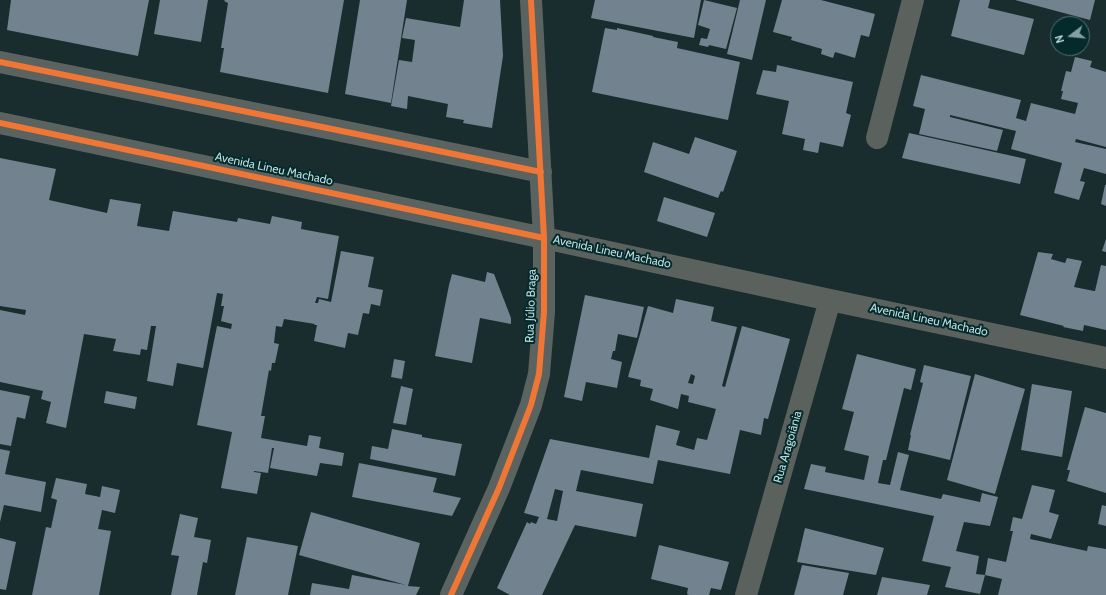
<!DOCTYPE html>
<meta charset="utf-8">
<style>
body{margin:0}
#map{position:relative;width:1106px;height:595px;overflow:hidden;background:#192c2e;font-family:Cabin,sans-serif}
canvas{display:block}
.north{position:absolute;left:1050px;top:16px;width:40px;height:40px;box-sizing:border-box;background:#052a2c;border:1px solid #4f7274;border-radius:50%;rotate:254deg;font-size:11px;font-weight:700;line-height:16px;text-align:center;color:#bededf}
.north::after{content:'';display:block;margin:auto;width:14px;height:18px;background:#84a0a1;clip-path:polygon(50% 0,100% 100%,50% 72%,0 100%)}
</style>
<div id="map">
<canvas width="1106" height="595"></canvas>
<div class="north">N</div>
</div>
<script>
const g = document.querySelector('canvas').getContext('2d');
g.lineJoin = 'round';
function fillPath(path, color) { g.fillStyle = color; g.fill(path, 'evenodd'); }
const shape = rows => new Path2D(rows.map(r => 'M' + r).join(''));
function strokePath(path, color, width, dash) { g.strokeStyle = color; g.lineWidth = width; g.lineCap = dash ? 'butt' : 'round'; g.setLineDash(dash || []); g.stroke(path); }
function drawText(font, color, halo, rows, align = 'center') {
  g.font = font + ' Cabin,sans-serif'; g.lineWidth = 4; g.setLineDash([]); g.textBaseline = 'middle'; g.strokeStyle = halo; g.fillStyle = color; for (const [text, x, y, turn = 0] of rows) {
    g.save(); g.translate(x, y); g.rotate((+turn || 0) * Math.PI / 180); g.textAlign = isNaN(turn) ? turn : align; if (halo) g.strokeText(text, 0, 0); g.fillText(text, 0, 0); g.restore();
  }
}
fillPath(shape([
 [11,0,149,0,138,56,7,30],
 [160,0,208,0,201,42,154,34],
 [225,0,344,0,328,93,220,72,224,48,221,48,228,3,224,1],
 [360,0,407,0,391,103,345,94],
 [464,0,500,0,503,56,492,128,463,123,464,120,446,117,448,104,408,96,407,109,391,106,399,60,412,62,415,40,402,38,406,18,460,27],
 [595,0,701,0,694,38,591,18],
 [704,0,737,8,726,49,709,45,708,47,699,45,701,38,707,39,710,29,698,25],
 [740,0,766,0,752,60,727,54],
 [782,0,821,0,875,14,869,37,861,35,855,58,835,52,833,58,821,54,822,49,791,40,792,37,773,32],
 [960,0,990,0,988,8,1034,19,1024,55,951,36],
 [1015,0,1095,0,1090,20],
 [605,28,617,30,617,28,653,36,653,37,678,42,677,48,740,62,728,120,592,92],
 [1075,57,1092,61,1090,67,1106,72,1106,147,1076,139,1075,142,1106,149,1106,174,1084,168,1080,181,1085,182,1079,200,1054,193,1062,163,1011,149,1016,131,950,115,950,117,1003,130,997,151,919,134,925,109,913,106,921,75,1021,100,1016,118,1026,121,1031,103,1075,114,1078,103,1061,99,1063,91,1061,91,1066,71,1071,72],
 [777,65,853,82,846,113,851,115,843,147,820,142,818,153,803,150,805,139,782,134,789,101,756,94,763,70,776,72],
 [909,133,1026,159,1020,184,902,158],
 [695,137,737,151,723,192,721,191,718,198,644,172,653,142,689,154],
 [0,158,56,169,49,200,107,213,110,199,141,204,137,226,169,231,173,211,237,222,238,218,270,224,272,216,302,222,301,229,339,236,328,299,317,297,315,303,318,303,319,299,331,302,341,251,374,257,368,287,383,290,380,306,371,304,369,314,363,313,358,335,348,333,345,348,314,341,317,325,314,325,315,324,284,319,282,327,276,326,274,343,279,344,275,363,272,363,271,371,269,370,261,416,265,416,261,438,307,446,309,435,321,437,319,448,344,453,342,466,320,463,317,476,270,468,274,448,272,448,268,473,254,471,254,472,261,473,257,494,221,488,232,432,197,425,217,326,231,329,232,324,221,321,224,306,221,306,223,294,217,293,203,368,177,363,173,386,147,381,156,326,151,326,147,350,141,349,140,355,113,351,116,339,84,334,66,428,46,423,51,402,41,399,43,391,0,382,0,310,25,315,26,310,0,306],
 [1105,185,1106,185,1106,206,1101,204],
 [664,197,715,213,707,237,657,221],
 [1106,239,1106,252,1102,251],
 [1038,252,1053,254,1051,259,1065,263,1067,258,1082,261,1074,287,1094,291,1095,291,1101,265,1106,266,1106,330,1084,325,1083,331,1063,327,1064,326,1020,315],
 [487,272,494,274,511,318,511,324,480,318,472,363,435,356,449,285,452,274,485,282],
 [585,295,644,307,637,338,618,334,615,351,613,351,611,359,622,362,617,388,586,382,582,401,564,397],
 [676,299,714,307,711,321,737,327,722,386,725,387,742,326,790,339,768,419,764,418,761,435,740,430,730,474,658,460,653,484,581,470,576,491,643,504,636,537,575,525,542,595,510,595,497,588,527,522,530,524,531,522,536,524,539,517,524,513,550,439,649,458,656,425,680,431,676,445,694,450,697,438,707,440,716,409,688,402,689,396,681,394,678,409,650,400,653,389,640,386,641,380,628,377,648,306,673,313],
 [691,374,695,376,693,384,688,383],
 [555,489,563,491,557,521,547,519],
 [857,354,916,369,911,390,904,388,886,460,883,460,878,483,890,485,898,452,909,455,900,490,941,499,943,494,980,502,982,493,998,497,990,526,964,522,956,551,979,556,976,574,985,575,980,594,945,587,951,567,922,561,934,516,804,489,811,464,826,467,825,472,864,480,869,456,844,450,854,412,842,409],
 [394,359,405,361,402,379,391,377],
 [924,365,971,376,950,460,908,450,911,435,910,435,923,383,920,382],
 [975,374,1025,389,995,494,947,480],
 [1032,384,1072,391,1062,457,1021,450],
 [401,386,413,389,406,425,393,423],
 [0,390,30,396,25,419,17,417,11,446,0,444],
 [106,391,137,397,135,409,104,403],
 [1085,407,1106,413,1106,493,1067,481,1070,470,1067,470],
 [392,429,422,435,422,437,462,444,455,476,370,459,372,446,388,449],
 [0,449,10,451,5,474,46,482,41,512,4,505,0,522],
 [359,463,437,478,433,492,461,498,452,516,352,497],
 [56,478,87,484,85,494,100,497,102,486,120,490,115,513,102,510,98,529,111,531,99,595,32,595,46,527,51,528,57,500,51,498],
 [1032,485,1055,490,1049,512,1059,515,1051,539,1031,534,1030,539,1087,551,1088,546,1106,549,1106,595,998,595,1002,579,985,575,988,558,1006,562,1013,531,1010,531,1013,517,1022,519],
 [1102,505,1106,506,1106,526,1098,524],
 [311,512,420,543,408,586,420,587,416,595,310,595,312,583,349,589,352,575,406,585,299,555],
 [180,514,198,518,194,537,211,540,207,563,203,562,197,595,171,595,179,556,171,555],
 [805,528,884,548,876,575,797,562],
 [247,537,298,546,288,595,235,595],
 [0,538,16,542,6,590,0,589],
 [659,545,729,562,721,590,711,588,709,595,689,595,687,594,688,588,651,579],
 [802,565,849,573,843,595,794,595],
 [882,577,930,585,927,595,877,595]
]), '#72828e');
strokePath(shape([
 [877,138,913,0],
 [544,238,830,300,1106,358],
 [746,595,830,300]
]), '#5b625e', 22);
strokePath(shape([
 [0,62,332,129,541,172],
 [0,123,544,238],
 [451,595,499,488,531,405,539,374,544,312,544,238,531,0]
]), '#5a635f', 22);
strokePath(shape([
 [0,62,332,129,541,172],
 [0,123,544,238],
 [451,595,499,488,531,405,539,374,544,312,544,238,531,0]
]), '#f07635', 6);
drawText('12px', '#bededf', '#052a2c', [
 ["Avenida Lineu Machado",274,169,12],
 ["Avenida Lineu Machado",612,252,12],
 ["Rua Júlio Braga",531,306,-88],
 ["Avenida Lineu Machado",929,320,12],
 ["Rua Aragoiânia",788,447,-74]
]);
</script>
